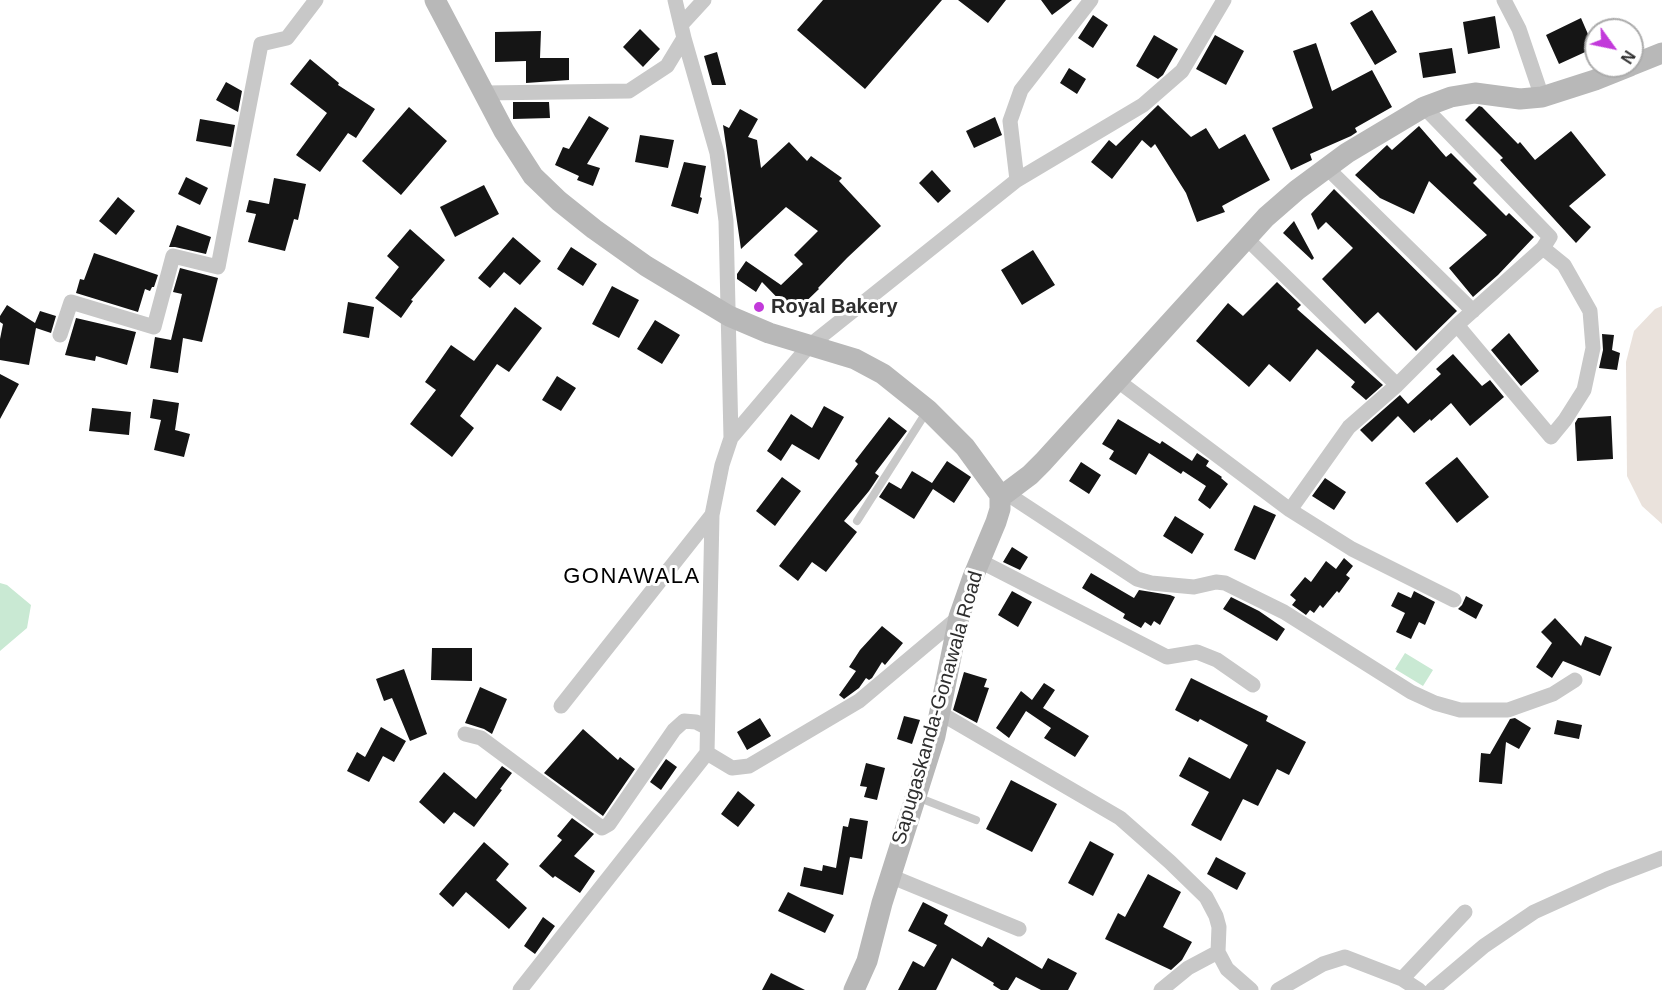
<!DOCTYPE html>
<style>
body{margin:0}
#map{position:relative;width:1662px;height:990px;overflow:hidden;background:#fff;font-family:Helvetica,sans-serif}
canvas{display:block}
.north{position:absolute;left:1584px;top:18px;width:60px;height:60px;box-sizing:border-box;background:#fff;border:2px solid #ababab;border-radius:50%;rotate:123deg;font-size:16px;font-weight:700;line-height:24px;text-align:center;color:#2e2e2e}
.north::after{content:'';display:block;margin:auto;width:21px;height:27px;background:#c23ada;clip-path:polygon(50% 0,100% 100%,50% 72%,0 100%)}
</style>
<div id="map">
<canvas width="1662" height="990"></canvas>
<div class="north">N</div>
</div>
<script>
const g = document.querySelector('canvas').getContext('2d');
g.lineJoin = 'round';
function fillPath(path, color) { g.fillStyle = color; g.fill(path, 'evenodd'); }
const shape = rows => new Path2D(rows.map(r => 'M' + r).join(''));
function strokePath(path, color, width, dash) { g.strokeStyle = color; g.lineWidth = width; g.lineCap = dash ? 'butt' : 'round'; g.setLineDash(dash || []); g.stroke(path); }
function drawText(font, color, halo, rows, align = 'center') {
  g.font = font + ' Helvetica,sans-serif'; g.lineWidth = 6; g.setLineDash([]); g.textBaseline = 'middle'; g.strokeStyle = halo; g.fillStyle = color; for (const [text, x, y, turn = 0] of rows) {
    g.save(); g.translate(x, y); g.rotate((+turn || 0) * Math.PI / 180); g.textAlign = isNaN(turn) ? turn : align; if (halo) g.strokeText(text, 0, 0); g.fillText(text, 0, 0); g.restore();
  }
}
fillPath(shape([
 [1662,306,1662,524,1642,506,1627,476,1626,362,1634,331,1655,309]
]), '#eae2dc');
fillPath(shape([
 [0,583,7,585,31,605,27,628,0,651],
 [1405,653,1433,670,1423,686,1395,669]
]), '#c9e9d3');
fillPath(shape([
 [823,0,942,0,865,89,797,30],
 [958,0,1006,0,988,23],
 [1041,0,1072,0,1052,15],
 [1372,10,1397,52,1375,65,1350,23],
 [1093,15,1108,25,1093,48,1078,38],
 [1495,16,1500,48,1468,54,1463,22],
 [1581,18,1594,48,1559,64,1546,35],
 [640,29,660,49,643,67,623,47],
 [541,31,540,58,569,58,569,80,526,83,526,61,495,62,495,32],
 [1154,35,1178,49,1163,75,1158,79,1136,66],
 [1215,35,1244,51,1226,85,1196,69],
 [1316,43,1332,91,1372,70,1392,107,1355,128,1357,132,1351,136,1310,154,1312,160,1291,170,1272,128,1313,108,1293,51],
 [1452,48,1456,73,1423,78,1419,53],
 [717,52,726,85,712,85,704,56],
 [310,59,339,83,338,85,375,109,356,138,348,133,320,172,296,155,327,113,290,84],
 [1069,68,1086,79,1077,94,1060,83],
 [226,82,242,91,238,112,216,100],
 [513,102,549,102,550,118,513,119],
 [1158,105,1191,137,1206,128,1219,149,1245,134,1270,180,1222,206,1225,212,1197,222,1186,193,1155,144,1151,148,1142,140,1112,179,1091,162,1109,140,1116,146],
 [1479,106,1482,107,1518,144,1520,142,1535,160,1571,131,1606,175,1569,206,1591,227,1576,243,1500,160,1503,158,1465,120],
 [409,107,447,141,401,195,362,161],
 [740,109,758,119,748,137,757,140,761,168,789,142,807,161,811,156,842,178,839,181,881,226,847,258,818,288,819,289,793,314,762,282,756,292,737,279,737,274,746,261,781,285,803,264,794,255,818,231,786,207,741,249,723,125,729,128],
 [589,116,609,128,587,164,600,168,593,186,577,180,579,176,555,165,563,147,569,149],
 [995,117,1002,135,974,148,966,131],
 [200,119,235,125,231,147,196,141],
 [1419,126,1446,157,1451,153,1477,179,1473,183,1506,216,1509,213,1534,237,1498,275,1473,297,1449,268,1487,235,1429,181,1414,214,1380,198,1355,175,1387,145,1392,150],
 [640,135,674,140,668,168,635,162],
 [684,162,706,166,700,197,702,198,698,214,671,206],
 [932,170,951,191,938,203,919,183],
 [186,177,208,188,200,205,178,194],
 [274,178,306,184,298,220,294,219,285,251,248,242,256,214,246,212,249,200,269,204],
 [484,185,499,214,455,237,440,207],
 [1334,189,1457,311,1416,351,1378,312,1365,324,1322,279,1353,248,1326,222,1318,230,1311,214],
 [118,197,135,211,116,235,99,221],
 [1294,221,1314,258,1312,260,1283,233],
 [177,225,211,237,206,254,175,247,169,247],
 [410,229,445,260,411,300,413,301,401,318,375,298,399,267,387,256],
 [513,237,541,261,520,285,504,272,490,288,478,278],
 [571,247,597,264,583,286,557,269],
 [1033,250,1055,285,1022,305,1001,270],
 [94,253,158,275,154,287,152,287,150,291,145,289,138,312,76,293,80,279,84,280],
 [180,268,218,278,202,342,183,338,178,373,150,368,155,337,171,340,182,294,173,292],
 [1277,282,1301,305,1297,309,1383,385,1366,400,1351,387,1355,382,1317,349,1290,382,1269,364,1249,387,1196,341,1228,303,1243,316],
 [612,286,639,300,619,338,592,324],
 [348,302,374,307,369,338,343,333],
 [7,305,35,323,40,311,56,316,51,333,36,328,29,365,0,360,0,339,3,324,0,322,0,316],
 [515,307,542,328,509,372,497,364,460,416,474,428,452,457,410,424,436,390,425,382,451,345,474,361],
 [76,318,136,332,127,365,96,356,95,361,65,355],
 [655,320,680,335,662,364,637,349],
 [1509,333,1539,371,1521,386,1491,350],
 [1602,334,1614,335,1612,350,1620,353,1617,370,1599,368,1603,350],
 [1453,354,1482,386,1490,380,1504,397,1470,426,1451,403,1431,421,1430,419,1414,433,1398,416,1372,442,1360,430,1400,395,1408,404,1441,374,1436,369],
 [0,374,19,384,0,419],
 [557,376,576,388,561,411,542,400],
 [153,399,179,403,175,430,190,434,184,457,154,450,161,420,150,418],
 [824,406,844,417,819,460,792,444,781,461,767,451,791,414,812,428],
 [92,408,131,412,129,435,89,431],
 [1611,416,1613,459,1577,461,1575,423,1578,418],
 [889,417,907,431,875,473,879,476,869,491,844,521,857,532,826,572,812,562,798,581,779,566,858,464,855,461],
 [1118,419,1160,444,1162,441,1192,461,1197,453,1209,461,1206,466,1222,477,1221,478,1228,484,1210,509,1198,500,1206,486,1183,471,1181,474,1149,453,1136,475,1109,459,1114,451,1102,444],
 [1457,457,1489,497,1457,523,1425,483],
 [947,461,971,477,954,503,933,489,914,519,879,497,889,482,901,489,912,471,932,483],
 [1081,462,1101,475,1089,494,1069,481],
 [782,477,801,491,775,526,756,511],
 [1325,478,1346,492,1334,510,1312,496],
 [1254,505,1276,515,1255,560,1234,550],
 [1175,516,1204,534,1192,554,1163,536],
 [1012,547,1028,557,1020,570,1003,562],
 [1344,558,1353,566,1346,575,1350,578,1339,593,1337,591,1323,608,1320,605,1314,613,1310,610,1306,615,1292,605,1296,600,1290,595,1305,577,1311,582,1326,561,1336,569],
 [1091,573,1134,598,1139,590,1170,595,1175,597,1160,625,1154,621,1151,626,1145,622,1141,628,1123,618,1125,614,1082,588],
 [1012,591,1032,602,1018,627,998,615],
 [1414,591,1435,602,1425,625,1419,622,1411,639,1396,632,1405,613,1391,606,1398,592,1411,598],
 [1466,596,1483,605,1476,619,1458,609,1462,605],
 [1231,597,1259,611,1285,629,1277,641,1223,609],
 [1555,618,1581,646,1585,636,1612,647,1600,676,1563,661,1552,678,1536,667,1552,643,1541,632],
 [882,626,903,643,885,665,882,662,872,678,869,680,866,678,859,688,844,699,839,695,856,671,849,667,860,650],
 [432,648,472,648,472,681,431,680],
 [404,669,427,734,410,741,392,698,384,701,376,679],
 [964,672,987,679,984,687,989,688,977,723,953,710],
 [1191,678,1268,716,1266,721,1306,742,1289,775,1277,769,1258,806,1243,799,1221,841,1191,825,1209,792,1179,776,1189,757,1230,779,1248,745,1200,719,1198,722,1175,710],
 [1044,683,1055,690,1043,708,1089,736,1075,757,1044,738,1051,728,1026,711,1009,738,996,728,1021,691,1032,700],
 [480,687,507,699,492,734,484,729,465,723],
 [904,716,920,720,912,744,897,739],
 [760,718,771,736,747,750,737,732],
 [1515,718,1531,728,1519,749,1506,742,1502,784,1479,782,1481,753,1490,754,1510,719],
 [1557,720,1582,725,1579,739,1554,734],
 [381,727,406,741,394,762,383,756,369,782,347,771,357,752,365,757],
 [583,729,618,760,620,757,635,769,603,816,544,773],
 [666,759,677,767,661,790,650,782],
 [866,763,885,768,877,800,864,797,867,787,860,786],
 [502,766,512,773,500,789,502,790,474,827,454,812,444,824,419,802,444,772,476,799],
 [1011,780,1057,804,1032,852,986,829],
 [738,791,755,805,738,827,721,814],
 [572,818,594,834,574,856,595,871,580,893,555,876,553,878,539,866,562,840,557,836],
 [850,818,868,821,862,859,850,857,843,895,800,886,804,867,822,871,823,865,836,868,843,826,848,827],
 [1090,841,1114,854,1093,896,1068,883],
 [484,842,509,864,496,880,527,908,509,929,466,892,453,907,439,894],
 [1216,857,1246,873,1237,890,1207,874],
 [1148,874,1181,892,1163,927,1192,942,1182,960,1171,970,1105,939,1118,913,1125,917],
 [788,892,834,915,825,933,778,911],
 [923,902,948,915,944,924,982,947,988,937,1042,969,1048,958,1077,973,1068,990,1041,990,1016,977,1008,990,1001,990,993,985,994,983,952,958,936,990,898,990,913,961,924,967,937,945,908,931],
 [543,917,555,926,535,954,524,946],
 [771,973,805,990,762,990]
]), '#151515');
strokePath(shape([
 [857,521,927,411],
 [917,797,976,820]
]), '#c8c8c8', 8);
strokePath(shape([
 [1504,0,1519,29,1542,97],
 [681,25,704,0],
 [684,38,717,153,726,221,731,438],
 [485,93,629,91,667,66,684,38,675,0],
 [1326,167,1473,311],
 [1017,180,1010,121,1021,90,1091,0],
 [1246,238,1397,385,1457,325,1543,248,1550,237,1424,107],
 [1457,325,1551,437,1565,420,1584,390,1593,348,1590,311,1564,265,1543,248],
 [60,335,71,302,154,327,173,256,218,267,261,44,287,38,316,0],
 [1118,381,1290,510,1352,549,1454,600],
 [1006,493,1137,579,1151,583,1194,587,1216,582,1225,583,1284,612,1411,692,1435,703,1460,710,1508,710,1553,694,1575,680],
 [1290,510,1349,427,1397,385],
 [980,561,1167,657,1197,652,1217,660,1253,685],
 [561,706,712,515],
 [940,713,1120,818,1170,862,1206,897,1216,916,1219,927,1218,952,1227,969,1251,990],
 [465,734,481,738,602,828,609,824,674,730,684,721,696,722,706,727],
 [707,753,732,768,749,766,859,701,959,617],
 [890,876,1019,929],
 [1402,979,1465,912],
 [520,990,707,753,712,515,722,465,731,438,809,346,1017,180,1143,105,1182,71,1224,0],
 [1161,990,1188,968,1218,952],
 [1278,990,1323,964,1345,957,1402,979,1419,990],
 [1432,990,1484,946,1534,912,1607,879,1662,858]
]), '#c8c8c8', 15);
strokePath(shape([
 [435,0,504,131,533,176,559,201,594,229,646,266,729,316,769,333,855,359,883,374,928,410,965,447,1000,495,1000,509,996,522,973,577,959,617,935,736,882,903,867,961,854,990],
 [1632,65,1662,53],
 [1000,495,1006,493,1030,475,1043,462,1266,217,1297,190,1347,153,1424,107,1451,97,1475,93,1520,99,1542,97,1595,80,1630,66]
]), '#b8b8b8', 21);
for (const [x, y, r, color] of [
 [759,307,6,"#c23ada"]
]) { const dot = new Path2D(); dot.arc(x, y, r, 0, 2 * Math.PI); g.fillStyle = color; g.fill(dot); strokePath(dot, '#fff', 2); }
drawText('bold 20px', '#2e2e2e', '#fff', [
 ["Royal Bakery",771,307]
], 'left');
drawText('20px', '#2e2e2e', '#fff', [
 ["Sapugaskanda-Gonawala Road",938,708,-74]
]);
g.letterSpacing = '1.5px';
drawText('22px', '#000', '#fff', [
 ["GONAWALA",632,577]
]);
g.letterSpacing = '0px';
</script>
